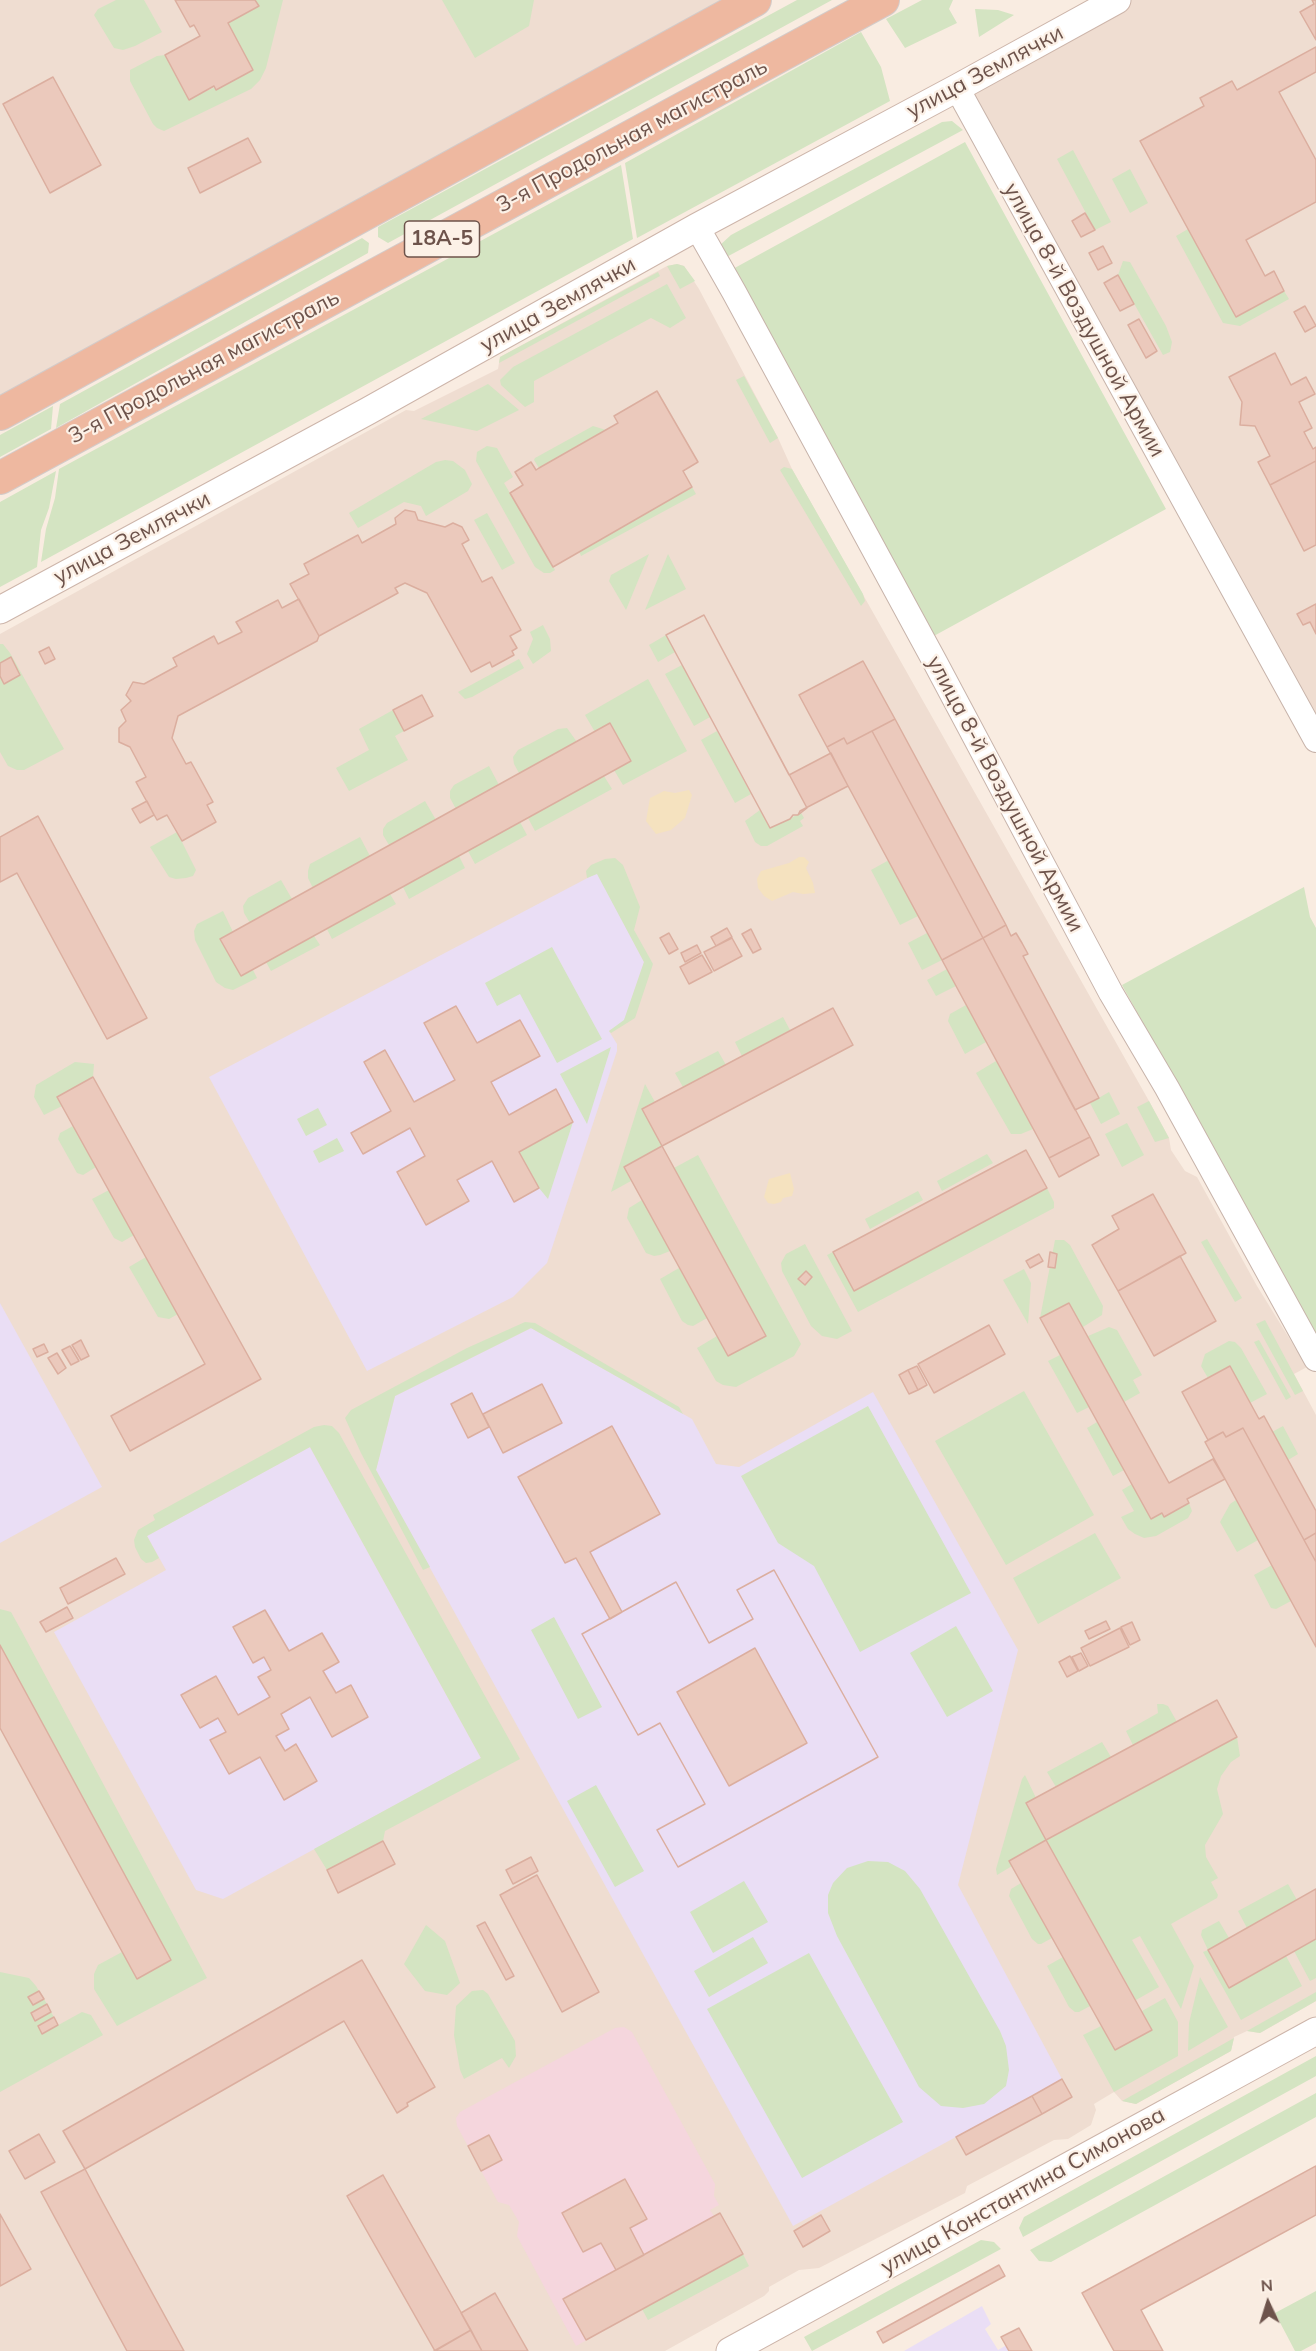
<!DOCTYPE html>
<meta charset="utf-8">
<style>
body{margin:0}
#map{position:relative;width:1316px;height:2351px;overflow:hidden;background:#f9ece1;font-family:Mulish,sans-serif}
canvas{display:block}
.north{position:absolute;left:1238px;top:2273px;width:60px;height:60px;-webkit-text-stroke:4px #fcf1e7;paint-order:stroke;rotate:356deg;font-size:16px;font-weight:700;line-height:24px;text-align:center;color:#6d534b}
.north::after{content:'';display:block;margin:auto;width:21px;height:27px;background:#6d534b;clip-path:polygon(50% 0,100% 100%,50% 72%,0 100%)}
</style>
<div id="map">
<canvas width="1316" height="2351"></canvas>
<div class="north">N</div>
</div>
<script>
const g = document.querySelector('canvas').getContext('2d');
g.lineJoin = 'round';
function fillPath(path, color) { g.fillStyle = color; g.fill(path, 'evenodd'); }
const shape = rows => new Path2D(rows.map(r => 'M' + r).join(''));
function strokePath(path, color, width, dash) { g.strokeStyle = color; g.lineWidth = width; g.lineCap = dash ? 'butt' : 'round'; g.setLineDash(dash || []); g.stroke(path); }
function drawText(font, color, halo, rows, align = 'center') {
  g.font = font + ' Mulish,sans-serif'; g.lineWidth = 4.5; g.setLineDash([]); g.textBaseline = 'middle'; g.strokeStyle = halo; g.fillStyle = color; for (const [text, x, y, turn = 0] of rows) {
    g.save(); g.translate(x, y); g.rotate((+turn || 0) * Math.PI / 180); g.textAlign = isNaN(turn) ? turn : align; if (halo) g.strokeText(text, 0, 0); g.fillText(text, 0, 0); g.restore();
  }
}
fillPath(shape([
 [0,0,756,0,0,414],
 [1117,0,1316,0,1316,740,957,88],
 [677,264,684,266,699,289,778,438,792,469,1149,1101,1169,1138,1171,1150,1185,1171,1197,1177,1257,1286,1307,1367,1294,1374,1316,1415,1316,2001,1260,2033,1247,2031,1234,2037,1231,2051,1136,2104,1122,2101,1114,2092,1094,2104,1096,2110,1091,2125,1068,2139,1054,2140,967,2186,965,2193,819,2268,799,2270,769,2287,769,2291,764,2296,665,2351,0,2351,0,634,406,410,414,411,498,369,500,357,667,266]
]), '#efddd1');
fillPath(shape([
 [597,873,644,962,624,1021,609,1031,617,1044,617,1051,547,1263,513,1297,367,1371,209,1077],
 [0,1303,102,1487,0,1543],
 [531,1328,692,1419,716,1464,739,1467,873,1392,1018,1650,958,1885,1062,2079,793,2226,376,1470,395,1396],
 [310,1447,481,1758,223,1899,196,1890,54,1632,166,1570,147,1536],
 [982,2306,991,2324,985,2329,998,2350,1014,2341,1020,2351,904,2351]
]), '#eadef5');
fillPath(shape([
 [624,2027,632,2032,715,2184,714,2196,719,2205,710,2210,714,2216,720,2213,743,2254,576,2346,517,2236,519,2222,509,2205,498,2202,457,2126,456,2118,460,2112,615,2028]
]), '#f5d6dd');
fillPath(shape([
 [116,0,144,0,162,32,135,46,123,50,114,48,94,15,98,9],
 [255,0,283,0,266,68,260,80,251,89,164,131,157,128,153,124,130,81,130,70,157,56,165,55,189,99,253,70,228,23,258,7],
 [442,0,534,0,529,26,475,58],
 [797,0,832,0,388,243,378,237,378,227],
 [922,0,953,0,949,9,957,23,905,48,886,19],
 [975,9,998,10,1014,15,979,37],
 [861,32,881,67,890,101,637,238,625,163],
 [952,121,963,130,721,260,719,246,731,235,942,122],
 [965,142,1166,509,932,637,731,270],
 [1073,150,1111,222,1095,230,1057,159],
 [621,165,633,239,41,562,46,529,55,498,59,469],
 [1130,169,1148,203,1130,213,1112,179],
 [1188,229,1236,317,1284,291,1289,299,1240,326,1223,323,1176,236],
 [362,238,369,243,368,253,56,428,60,404],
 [1123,261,1130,262,1166,326,1172,342,1170,352,1163,355,1118,275],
 [677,264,684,266,695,281,680,289,667,266],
 [658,272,660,276,499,363,500,357],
 [667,284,686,318,670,328,651,318,534,381,534,402,525,407,501,385,500,380,513,367],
 [744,376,778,438,770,443,736,380],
 [488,384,519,410,477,431,421,419],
 [53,406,51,429,0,457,0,435],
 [593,426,606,430,539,468,534,460,535,458],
 [487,446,497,448,513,477,504,483,555,570,550,573,544,573,535,567,476,461,477,452],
 [445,460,453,461,465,470,472,484,468,491,426,516,421,506,404,502,358,528,349,513,436,462],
 [784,467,792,469,863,594,865,601,861,606,780,470],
 [56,471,49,508,41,530,37,567,0,587,0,502],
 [692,487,696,494,581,556,579,551],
 [487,513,515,563,502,570,474,520],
 [649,554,626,610,609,581,611,575],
 [668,554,686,589,645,610],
 [543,625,550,639,551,651,533,664,527,654,533,639,530,632],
 [666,635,675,652,658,662,649,645],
 [0,644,3,644,10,653,64,749,24,770,17,770,8,766,0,752],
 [519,659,524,668,472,697,465,699,458,692],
 [682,665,710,717,694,726,665,674],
 [648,679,687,751,623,785,614,770,631,761,611,724,595,732,585,715],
 [393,710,404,731,395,736,408,760,349,791,336,768,369,750,359,729],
 [567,728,577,742,519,773,514,764,513,757,518,750,558,729],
 [717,731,751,794,735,803,701,740],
 [489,766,499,785,456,809,450,798,450,791,454,785],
 [604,776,612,789,535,831,528,818],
 [425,801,436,820,389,845,383,835,383,829,387,823],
 [760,810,770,828,797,815,800,811,804,818,800,821,803,826,767,846,761,846,755,842,745,821],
 [520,822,527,835,475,864,468,851],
 [177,832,196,870,193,876,186,878,176,879,169,877,150,847],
 [360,837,370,856,313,888,308,878,308,871,310,864],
 [459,856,465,868,409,899,403,887],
 [615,858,623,865,640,907,634,930,653,964,635,1018,611,1033,609,1031,624,1020,644,962,597,874,587,878,586,871,591,865,605,859],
 [889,860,918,916,900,925,871,870],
 [281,880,292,899,250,923,244,913,243,906,248,898],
 [1304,887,1310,917,1316,928,1316,1338,1122,985],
 [390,894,396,904,332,939,327,929],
 [223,911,233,932,220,939,241,976,253,970,257,978,233,990,225,988,216,982,195,940,194,931,197,924],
 [927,933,942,960,922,970,908,943],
 [314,936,320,945,271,971,266,962],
 [552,947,602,1039,557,1063,520,994,497,1006,485,983],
 [947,969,956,986,936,996,927,980],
 [966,1005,986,1042,965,1054,948,1021,950,1014],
 [783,1017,790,1030,742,1056,735,1042],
 [611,1047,587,1124,560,1074],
 [718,1051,726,1065,683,1087,675,1073],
 [996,1061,1033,1129,1021,1134,1011,1134,976,1073],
 [75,1062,94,1064,93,1077,58,1097,62,1106,44,1115,34,1097,36,1085],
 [645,1084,655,1102,642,1109,662,1146,624,1167,631,1181,611,1192],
 [1109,1092,1120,1114,1101,1124,1090,1103],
 [1149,1101,1169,1138,1155,1142,1137,1107],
 [318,1108,327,1125,306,1136,297,1119],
 [573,1122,548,1199,539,1188,519,1152],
 [1127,1123,1144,1155,1122,1167,1105,1134],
 [73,1126,96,1167,83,1175,77,1173,58,1139,60,1133],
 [337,1138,344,1151,319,1163,313,1151],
 [987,1154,993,1163,942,1191,937,1181],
 [698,1155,801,1344,794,1356,736,1387,723,1385,716,1381,697,1348,717,1336,728,1356,765,1336,674,1168],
 [1047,1188,1054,1202,1054,1208,858,1312,827,1255,833,1252,854,1291],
 [109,1190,134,1235,122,1242,114,1238,92,1199],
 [918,1191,923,1200,870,1229,865,1219],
 [642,1200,670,1251,660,1255,654,1256,646,1253,627,1218,629,1208],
 [1207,1239,1242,1298,1235,1302,1201,1242],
 [1055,1240,1064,1240,1070,1245,1103,1306,1102,1315,1083,1327,1069,1303,1040,1318],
 [805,1244,852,1331,837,1339,822,1336,811,1326,782,1271,781,1263,786,1254],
 [146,1257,178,1314,169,1319,158,1317,129,1267],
 [679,1268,707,1318,693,1326,688,1325,682,1321,660,1279],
 [1024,1269,1031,1283,1028,1324,1003,1280],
 [1265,1320,1303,1391,1295,1395,1256,1324],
 [525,1322,535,1323,679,1407,683,1414,531,1328,395,1396,376,1470,430,1567,423,1570,361,1453,345,1418,351,1410,467,1348],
 [1109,1327,1117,1330,1142,1375,1133,1380,1140,1393,1124,1402,1088,1336],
 [1259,1340,1291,1397,1286,1400,1254,1342],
 [1229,1341,1235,1342,1241,1348,1267,1394,1250,1403,1208,1378,1201,1366,1205,1354],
 [1060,1355,1089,1407,1077,1413,1048,1361],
 [1024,1391,1094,1515,1006,1565,935,1441],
 [868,1406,971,1593,860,1652,814,1566,778,1543,741,1476],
 [1097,1422,1124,1470,1113,1476,1087,1428],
 [324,1425,332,1426,339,1433,520,1759,385,1831,383,1841,327,1870,314,1849,481,1758,310,1447,147,1536,159,1558,152,1562,146,1563,141,1559,135,1547,134,1540,138,1530,155,1520,153,1515,314,1427],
 [1283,1426,1298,1454,1288,1460,1272,1432],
 [1132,1484,1151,1519,1162,1513,1165,1516,1189,1503,1192,1511,1188,1518,1156,1536,1144,1538,1135,1534,1128,1529,1121,1517,1134,1511,1122,1490],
 [1236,1500,1258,1540,1237,1552,1220,1522,1230,1504],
 [1095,1533,1121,1578,1038,1624,1013,1578],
 [1272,1565,1291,1601,1276,1609,1271,1608,1254,1575],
 [0,1609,11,1612,21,1630,207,1978,117,2026,94,1989,94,1974,98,1965,122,1952,137,1979,171,1960,0,1645],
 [554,1617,602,1707,578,1719,531,1630],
 [956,1626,993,1691,947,1717,910,1653],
 [1157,1704,1163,1704,1168,1706,1177,1722,1133,1745,1126,1731,1158,1713],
 [1237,1737,1240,1756,1231,1762,1221,1776,1217,1789,1223,1814,1205,1845,1206,1857,1218,1878,1211,1882,1218,1895,1217,1898,1171,1924,1194,1966,1181,2009,1140,1936,1132,1940,1159,1987,1136,2000,1046,1840,1009,1861,1012,1866,997,1875,996,1869,1022,1779,1025,1775,1036,1798,1047,1840],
 [1102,1742,1111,1757,1056,1787,1047,1772],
 [596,1785,644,1871,615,1887,567,1801],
 [868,1861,888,1862,905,1871,920,1889,1000,2031,1006,2046,1009,2070,1006,2086,984,2104,963,2108,941,2106,919,2087,837,1936,828,1913,828,1895,833,1883,847,1868],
 [744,1881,768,1922,713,1953,690,1912],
 [1021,1883,1052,1938,1041,1944,1038,1944,1032,1939,1009,1896,1011,1889],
 [1288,1884,1297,1900,1247,1928,1238,1911],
 [1219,1921,1229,1938,1208,1950,1286,1956,1302,1986,1241,2020,1203,1952,1208,1950,1201,1935,1202,1930],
 [426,1925,445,1941,460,1983,447,1995,425,1991,404,1964],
 [753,1937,768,1963,709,1997,694,1971],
 [1316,1939,1316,1978,1310,1981,1294,1951],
 [809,1953,903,2122,802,2178,707,2009],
 [1063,1957,1090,2006,1079,2012,1075,2012,1069,2007,1047,1966],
 [0,1972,29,1978,36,1986,39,1991,29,1998,33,2005,44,1999,47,2004,31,2014,35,2021,51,2012,54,2017,38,2026,42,2034,82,2012,91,2015,103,2035,0,2092],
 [1200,1977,1228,2027,1188,2051,1189,2023],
 [483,1990,488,1994,515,2041,516,2056,509,2068,502,2058,464,2079,460,2070,454,2035,456,2006,472,1991],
 [1316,1992,1316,2001,1260,2033,1247,2031],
 [1165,1998,1178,2022,1178,2056,1114,2092,1083,2035,1101,2026,1115,2050,1152,2030,1142,2011],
 [1234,2038,1231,2051,1136,2104,1122,2101],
 [1316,2056,1316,2076,1023,2237,1019,2228,1024,2217],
 [1316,2093,1316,2117,1051,2262,1039,2261,1030,2250],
 [981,2240,994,2242,1001,2249,812,2351,804,2337],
 [743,2254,749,2266,648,2320,642,2309],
 [1316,2291,1316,2343,1301,2351,1295,2351,1275,2313]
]), '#d4e4c2');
fillPath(shape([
 [689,790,692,795,685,818,671,830,656,834,646,821,650,798,664,791,675,793],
 [799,857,804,857,809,862,806,868,813,883,815,893,803,894,793,892,772,901,764,896,758,888,757,879,761,871,789,863],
 [790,1173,794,1189,792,1196,783,1198,781,1202,774,1204,768,1203,764,1197,769,1179]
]), '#f5e2bf');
const building = shape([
 [175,0,255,0,259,6,228,23,253,70,216,90,214,86,189,100,165,55,200,36,194,25,190,27,175,0],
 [1312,0,1316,0,1316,40,1300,12,1314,4,1312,0],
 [1316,47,1316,72,1279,92,1316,160,1316,202,1246,240,1265,276,1274,271,1284,291,1236,317,1140,141,1204,106,1200,98,1232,81,1237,90,1316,47],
 [53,77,101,165,50,193,3,104,53,77],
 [248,138,261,162,200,193,188,168,248,138],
 [1085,213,1095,230,1081,237,1072,221,1085,213],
 [1103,246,1112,263,1098,270,1089,253,1103,246],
 [1118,275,1134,304,1120,311,1104,283,1118,275],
 [1305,306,1316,326,1305,332,1294,312,1305,306],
 [1139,319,1157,351,1146,358,1128,325,1139,319],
 [1275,353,1291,385,1306,377,1315,394,1299,402,1312,428,1304,432,1313,449,1316,447,1316,461,1270,485,1258,462,1270,456,1255,426,1240,425,1242,402,1229,377,1275,353],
 [657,391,698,462,683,471,692,487,553,567,510,493,523,485,515,472,531,462,536,470,539,468,618,423,614,416,657,391],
 [1316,461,1316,545,1304,551,1270,485,1316,461],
 [405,510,415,512,418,520,445,527,453,523,462,527,469,540,462,544,482,582,492,577,521,630,510,636,517,648,512,651,514,655,492,667,490,662,471,672,427,593,405,583,395,588,398,593,319,636,290,584,309,574,304,564,358,535,362,543,396,524,395,518,405,510],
 [299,599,319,636,317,641,178,716,172,738,186,764,191,762,213,802,207,805,216,822,182,841,167,815,157,820,136,782,146,777,130,747,119,742,119,728,126,721,121,710,131,701,126,695,133,682,144,684,177,666,173,658,214,636,218,644,242,632,236,622,278,600,282,608,299,599],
 [1316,604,1316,634,1310,622,1303,625,1297,614,1316,604],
 [704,615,807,808,798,815,793,815,790,819,770,828,666,635,704,615],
 [704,615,789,775,831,753,848,786,800,811,798,815,793,815,790,819,770,828,666,635,704,615],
 [49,647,55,659,45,664,39,652,49,647],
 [11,657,20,675,4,684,0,676,0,663,11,657],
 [863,661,895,719,847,744,844,738,827,747,799,695,863,661],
 [422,695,433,716,404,731,393,710,422,695],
 [895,719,1006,925,983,938,872,731,895,719],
 [610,723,631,761,241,976,220,939,610,723],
 [872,731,983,938,942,960,827,747,844,738,847,744,872,731],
 [147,801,154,815,140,823,132,809,147,801],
 [38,816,147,1018,107,1039,17,873,0,882,0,837,38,816],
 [1006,925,1011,936,1016,933,1022,943,1028,954,1023,956,1099,1098,1075,1110,983,938,1006,925],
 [727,928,732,937,716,946,711,937,727,928],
 [751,929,761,949,753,953,742,934,751,929],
 [669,933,678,949,669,954,660,938,669,933],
 [732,938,742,956,714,971,704,952,732,938],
 [983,938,1090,1137,1049,1158,942,960,983,938],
 [697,945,701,953,685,962,681,953,697,945],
 [702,955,712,972,689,984,680,967,702,955],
 [456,1006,477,1043,520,1020,540,1056,491,1082,509,1115,556,1089,573,1122,519,1152,539,1188,514,1202,492,1161,457,1180,469,1201,426,1225,397,1172,425,1156,410,1128,363,1154,351,1133,391,1111,364,1062,385,1050,414,1102,455,1080,424,1023,456,1006],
 [833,1008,853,1045,662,1146,642,1109,833,1008],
 [93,1077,261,1379,130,1451,111,1416,205,1364,57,1097,93,1077],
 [1090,1137,1099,1155,1059,1177,1049,1158,1090,1137],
 [662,1146,766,1336,728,1356,624,1167,662,1146],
 [1026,1150,1047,1188,854,1291,833,1252,1026,1150],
 [1153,1194,1186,1253,1118,1291,1092,1245,1119,1229,1112,1216,1153,1194],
 [1050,1252,1057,1254,1055,1268,1048,1267,1050,1252],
 [1039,1254,1043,1261,1030,1268,1026,1261,1039,1254],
 [1180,1256,1216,1321,1154,1356,1118,1291,1180,1256],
 [806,1271,812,1277,805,1285,798,1279,806,1271],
 [1069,1303,1169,1483,1213,1459,1225,1479,1187,1499,1189,1503,1164,1517,1162,1513,1151,1519,1040,1318,1069,1303],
 [989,1325,1005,1354,934,1393,918,1364,989,1325],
 [81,1340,89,1356,81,1360,72,1345,81,1340],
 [44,1344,48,1352,37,1357,33,1349,44,1344],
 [70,1346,79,1361,71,1365,62,1350,70,1346],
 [57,1353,66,1368,58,1374,48,1358,57,1353],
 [917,1366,927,1385,918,1390,908,1370,917,1366],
 [1230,1366,1259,1419,1264,1416,1316,1511,1316,1533,1304,1540,1243,1428,1226,1437,1223,1432,1208,1440,1182,1392,1230,1366],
 [908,1370,918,1390,909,1394,899,1375,908,1370],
 [542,1384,562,1423,503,1453,483,1414,542,1384],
 [472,1393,489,1427,468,1438,451,1404,472,1393],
 [612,1426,660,1514,590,1552,622,1612,610,1619,576,1558,565,1563,518,1477,612,1426],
 [1243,1428,1316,1562,1316,1647,1205,1442,1223,1432,1226,1437,1243,1428],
 [1316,1533,1316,1562,1304,1540,1316,1533],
 [116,1558,125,1574,68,1604,60,1588,116,1558],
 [774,1570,878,1757,678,1867,657,1830,705,1804,660,1723,638,1735,582,1634,676,1582,709,1643,753,1619,737,1590,774,1570],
 [755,1648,807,1743,729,1786,677,1692,755,1648],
 [774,1570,878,1757,678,1867,657,1830,705,1804,660,1723,638,1735,582,1634,676,1582,709,1643,753,1619,737,1590,774,1570],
 [67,1607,73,1618,46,1632,40,1622,67,1607],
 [265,1610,289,1651,322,1633,339,1662,323,1671,336,1693,351,1685,368,1717,332,1737,310,1697,281,1714,289,1729,276,1736,285,1751,296,1744,317,1781,284,1800,260,1757,229,1774,210,1740,226,1732,218,1718,200,1728,181,1695,216,1676,238,1715,270,1697,258,1677,271,1670,264,1657,253,1663,233,1627,265,1610],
 [1106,1621,1110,1629,1089,1639,1085,1631,1106,1621],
 [1132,1622,1140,1640,1130,1645,1121,1627,1132,1622],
 [1120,1628,1129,1647,1090,1666,1081,1648,1120,1628],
 [0,1645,171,1960,137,1979,0,1728,0,1645],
 [1081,1653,1088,1666,1079,1671,1072,1657,1081,1653],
 [1070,1656,1078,1671,1067,1677,1059,1662,1070,1656],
 [1217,1700,1237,1737,1046,1840,1026,1803,1217,1700],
 [1046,1840,1152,2030,1115,2050,1009,1861,1046,1840],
 [383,1841,395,1864,338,1893,327,1870,383,1841],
 [531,1857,538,1871,513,1884,506,1870,531,1857],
 [537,1875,599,1992,562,2012,500,1895,537,1875],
 [1316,1889,1316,1939,1229,1988,1208,1950,1316,1889],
 [485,1922,514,1976,506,1980,477,1926,485,1922],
 [362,1960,435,2087,407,2103,408,2106,397,2113,344,2021,85,2169,63,2131,362,1960],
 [39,1991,44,1999,33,2005,28,1997,39,1991],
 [47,2004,51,2012,35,2021,31,2013,47,2004],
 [54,2017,58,2025,42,2034,38,2026,54,2017],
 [1062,2079,1072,2097,1042,2114,1032,2096,1062,2079],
 [1032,2096,1042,2114,966,2155,956,2137,1032,2096],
 [39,2134,55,2162,25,2179,9,2151,39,2134],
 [489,2135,502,2160,481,2171,468,2146,489,2135],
 [1316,2166,1316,2215,1141,2310,1163,2351,1114,2351,1082,2293,1316,2166],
 [85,2169,102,2201,184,2351,127,2351,41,2192,85,2169],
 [383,2175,471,2330,435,2351,347,2196,383,2175],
 [625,2179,647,2219,630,2228,644,2255,616,2270,601,2243,583,2252,562,2213,625,2179],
 [720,2213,743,2254,586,2340,563,2299,720,2213],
 [0,2214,31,2269,0,2286,0,2214],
 [821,2215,830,2231,803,2247,794,2231,821,2215],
 [999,2265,1005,2276,883,2343,877,2332,999,2265],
 [495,2293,528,2351,482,2351,461,2313,495,2293],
 [1019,2328,1032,2351,1009,2351,1001,2337,1019,2328],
 [471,2330,482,2351,434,2351,471,2330]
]);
fillPath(building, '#ebc9bc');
strokePath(building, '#dbae9f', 1.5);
const tertiary = shape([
 [957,88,1316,740],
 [697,227,734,292,935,662,1111,993,1167,1088,1316,1359]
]);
const secondary = shape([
 [0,610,368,411,697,227,957,88,1117,0],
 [730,2351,1316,2031]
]);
const trunk = shape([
 [0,414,755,0],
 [0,478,883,0]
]);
strokePath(tertiary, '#c7b3aa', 26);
strokePath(secondary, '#cdb5aa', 29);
strokePath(trunk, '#d3cbc9', 34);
strokePath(tertiary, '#fff', 24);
strokePath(secondary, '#fff', 27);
strokePath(trunk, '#eeb8a0', 32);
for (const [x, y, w] of [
 [442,239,75]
]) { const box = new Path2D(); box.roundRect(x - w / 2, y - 18, w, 36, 4.5); g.fillStyle = '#fcf1e7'; g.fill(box); strokePath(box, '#6d534b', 1.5); }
drawText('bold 21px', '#6d534b', null, [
 ["18А-5",442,239]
]);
drawText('22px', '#6d534b', '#fcf1e7', [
 ["улица Землячки",985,72,-28],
 ["3-я Продольная магистраль",632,136,-28],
 ["улица Землячки",558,305,-29],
 ["улица 8-й Воздушной Армии",1084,320,61],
 ["3-я Продольная магистраль",204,367,-28],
 ["улица Землячки",132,538,-28],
 ["улица 8-й Воздушной Армии",1005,794,62],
 ["улица Константина Симонова",1023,2191,-29]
]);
</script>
